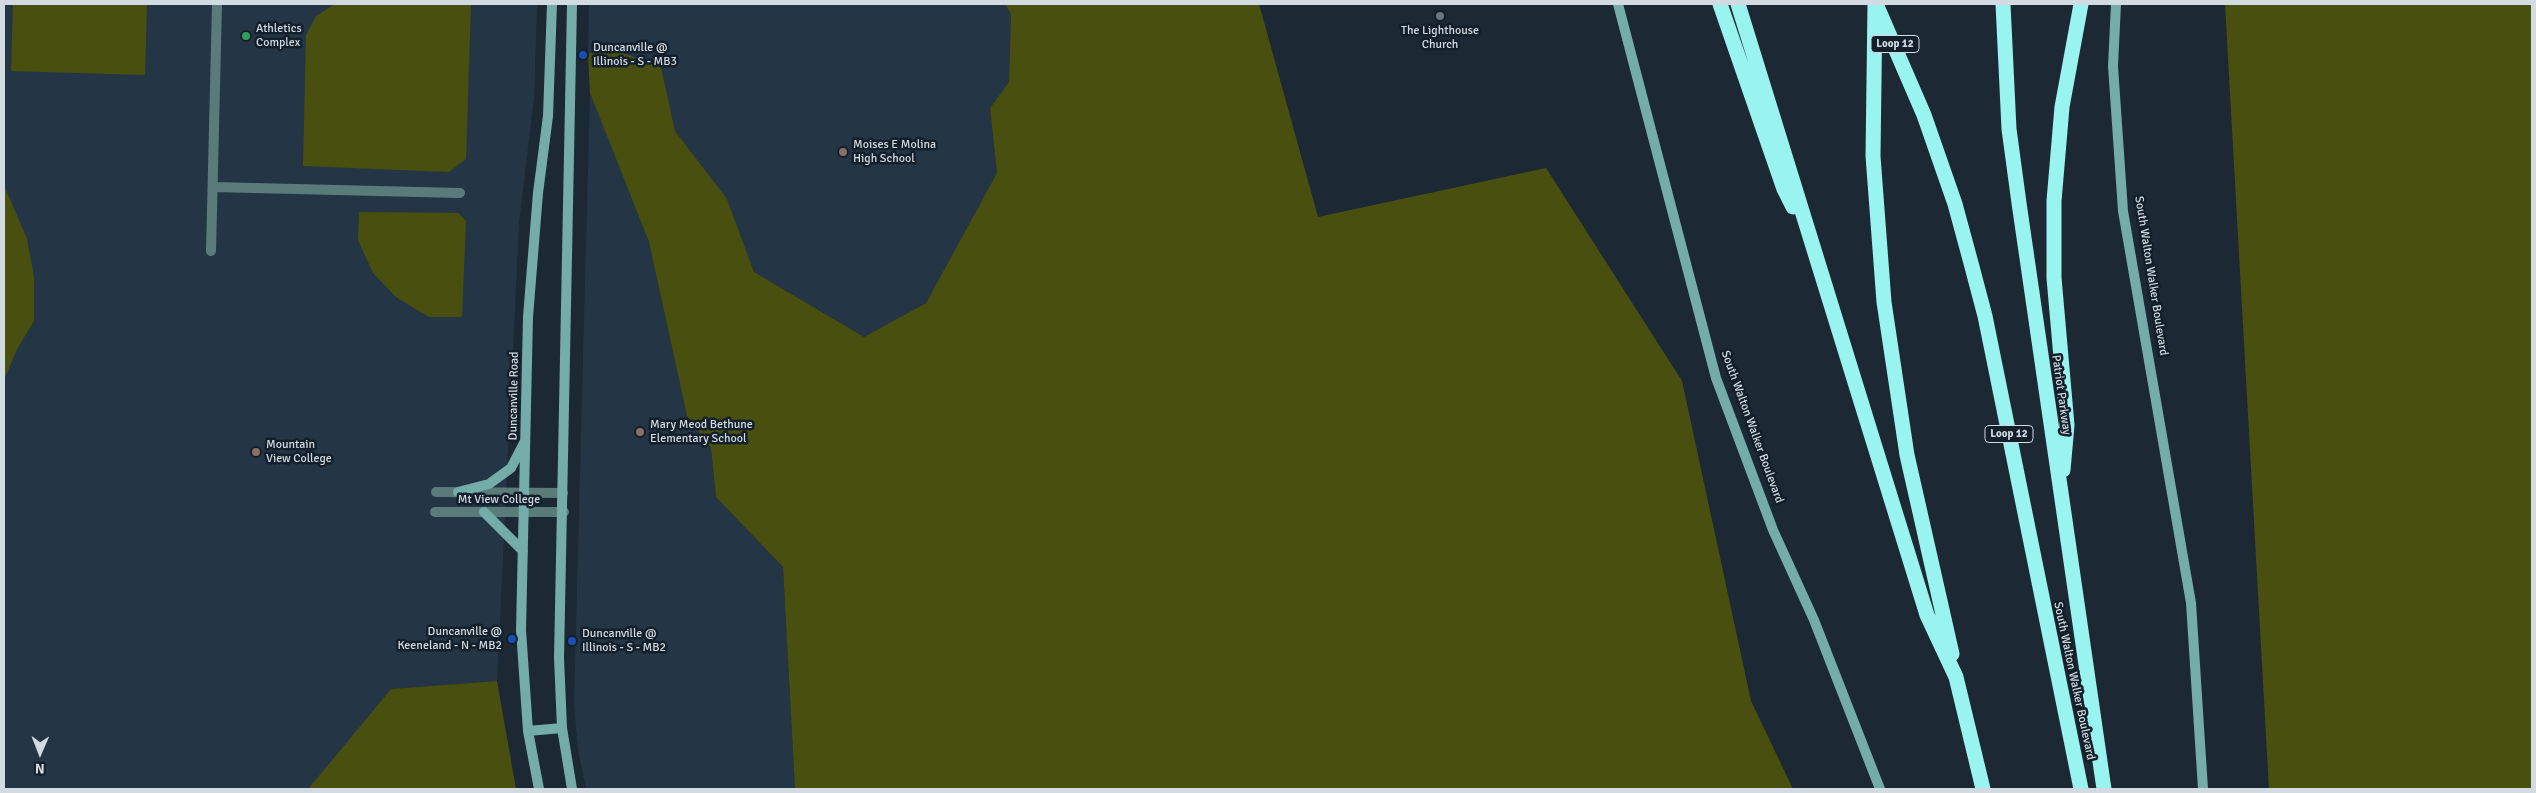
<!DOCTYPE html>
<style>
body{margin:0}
#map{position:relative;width:2536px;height:793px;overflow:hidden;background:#1c2934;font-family:Signika,sans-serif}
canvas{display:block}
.frame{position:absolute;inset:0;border:5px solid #d2dae2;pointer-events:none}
.north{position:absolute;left:15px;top:728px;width:50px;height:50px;-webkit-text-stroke:4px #131f2a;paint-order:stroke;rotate:181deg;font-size:14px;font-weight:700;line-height:20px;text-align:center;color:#d2dae2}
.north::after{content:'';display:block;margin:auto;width:18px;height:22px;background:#d2dae2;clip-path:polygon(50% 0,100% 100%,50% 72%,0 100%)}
</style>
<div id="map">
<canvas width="2536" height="793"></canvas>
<div class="frame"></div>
<div class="north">N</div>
</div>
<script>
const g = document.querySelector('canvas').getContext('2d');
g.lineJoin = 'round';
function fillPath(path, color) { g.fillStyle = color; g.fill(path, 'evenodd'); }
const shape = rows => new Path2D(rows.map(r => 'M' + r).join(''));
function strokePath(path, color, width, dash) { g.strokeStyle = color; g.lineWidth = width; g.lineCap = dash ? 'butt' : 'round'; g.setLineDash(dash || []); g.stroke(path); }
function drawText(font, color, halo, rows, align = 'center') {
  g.font = font + ' Signika,sans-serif'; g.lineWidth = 5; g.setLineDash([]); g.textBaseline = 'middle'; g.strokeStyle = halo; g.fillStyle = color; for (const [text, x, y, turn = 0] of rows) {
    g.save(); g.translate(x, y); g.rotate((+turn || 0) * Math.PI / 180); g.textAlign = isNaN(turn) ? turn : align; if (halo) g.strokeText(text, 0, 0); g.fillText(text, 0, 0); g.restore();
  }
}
fillPath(shape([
 [4,4,537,4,534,98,519,223,497,681,391,689,308,789,4,789],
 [589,4,1005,4,1011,14,1009,82,990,108,997,173,926,303,864,337,754,272,727,199,675,131,661,67,588,53],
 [590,93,649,242,687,416,711,448,716,497,783,567,795,789,586,789,578,749,574,704]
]), '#243645');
fillPath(shape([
 [13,4,147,4,145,75,11,71],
 [335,4,471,4,466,159,449,172,303,166,306,35,316,16],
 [1005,4,1259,4,1318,217,1546,168,1682,381,1751,701,1793,789,795,789,783,567,716,497,711,448,687,416,649,242,590,93,588,53,623,53,661,67,675,131,727,199,754,272,864,337,926,303,997,173,990,108,1009,82,1011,14],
 [2225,4,2532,4,2532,789,2269,789],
 [4,185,27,239,34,277,34,321,17,349,4,380],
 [359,212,458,213,466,221,462,317,429,317,396,297,373,273,358,240],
 [497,681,516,789,308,789,391,689]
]), '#49500f');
strokePath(shape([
 [213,187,460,193],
 [211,251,217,4],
 [436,492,563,493],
 [435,512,564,512]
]), '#597c7a', 10);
strokePath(shape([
 [572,4,559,658,562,728,572,789],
 [1618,4,1716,378,1773,530,1814,620,1880,789],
 [2116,4,2113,66,2123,211,2191,603,2203,789],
 [458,492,489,484,511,468,525,441],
 [484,512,523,551],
 [528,731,562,728],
 [539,789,528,731,521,630,528,317,538,193,548,116,552,4]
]), '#74aca9', 10);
strokePath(shape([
 [1720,4,1784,189,1793,207],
 [1738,4,1927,615,1956,677,1983,789],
 [1875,4,1873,156,1884,302,1907,455,1952,654],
 [1876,4,1924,115,1955,204,1971,263,1985,316,2081,789],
 [2003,4,2009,129,2019,203,2104,789],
 [2063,470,2067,425,2054,278,2054,201,2062,107,2081,4]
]), '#99f3ee', 15);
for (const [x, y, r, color] of [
 [1440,16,5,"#6b7280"],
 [246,36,5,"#2e9e5b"],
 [583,55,5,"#1a4fb4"],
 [843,152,5,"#8d6e63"],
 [640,432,5,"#8d6e63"],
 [256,452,5,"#8d6e63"],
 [512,639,5,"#1a4fb4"],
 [572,641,5,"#1a4fb4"]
]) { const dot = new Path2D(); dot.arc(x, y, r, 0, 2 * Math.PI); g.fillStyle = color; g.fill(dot); strokePath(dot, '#131f2a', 2); }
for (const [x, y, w] of [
 [1895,44,48],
 [2009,434,48]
]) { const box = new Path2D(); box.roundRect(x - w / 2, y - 8.5, w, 17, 4); g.fillStyle = '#131f2a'; g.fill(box); strokePath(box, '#d2dae2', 1); }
drawText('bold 11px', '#d2dae2', null, [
 ["Loop 12",1895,44],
 ["Loop 12",2009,434]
]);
drawText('12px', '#d2dae2', '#131f2a', [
 ["Athletics",256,29],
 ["Complex",256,43],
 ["The Lighthouse",1440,31,"center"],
 ["Church",1440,45,"center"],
 ["Duncanville @",593,48],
 ["Illinois - S - MB3",593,62],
 ["Moises E Molina",853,145],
 ["High School",853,159],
 ["Mary Meod Bethune",650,425],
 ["Elementary School",650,439],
 ["Mountain",266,445],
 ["View College",266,459],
 ["Duncanville @",502,632,"right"],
 ["Keeneland - N - MB2",502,646,"right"],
 ["Duncanville @",582,634],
 ["Illinois - S - MB2",582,648]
], 'left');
drawText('12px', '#d2dae2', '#131f2a', [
 ["South Walton Walker Boulevard",2151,276,81],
 ["Patriot Parkway",2061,395,82],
 ["Duncanville Road",514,396,-89],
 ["South Walton Walker Boulevard",1752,427,70],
 ["Mt View College",499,500],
 ["South Walton Walker Boulevard",2074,681,78]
]);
</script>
